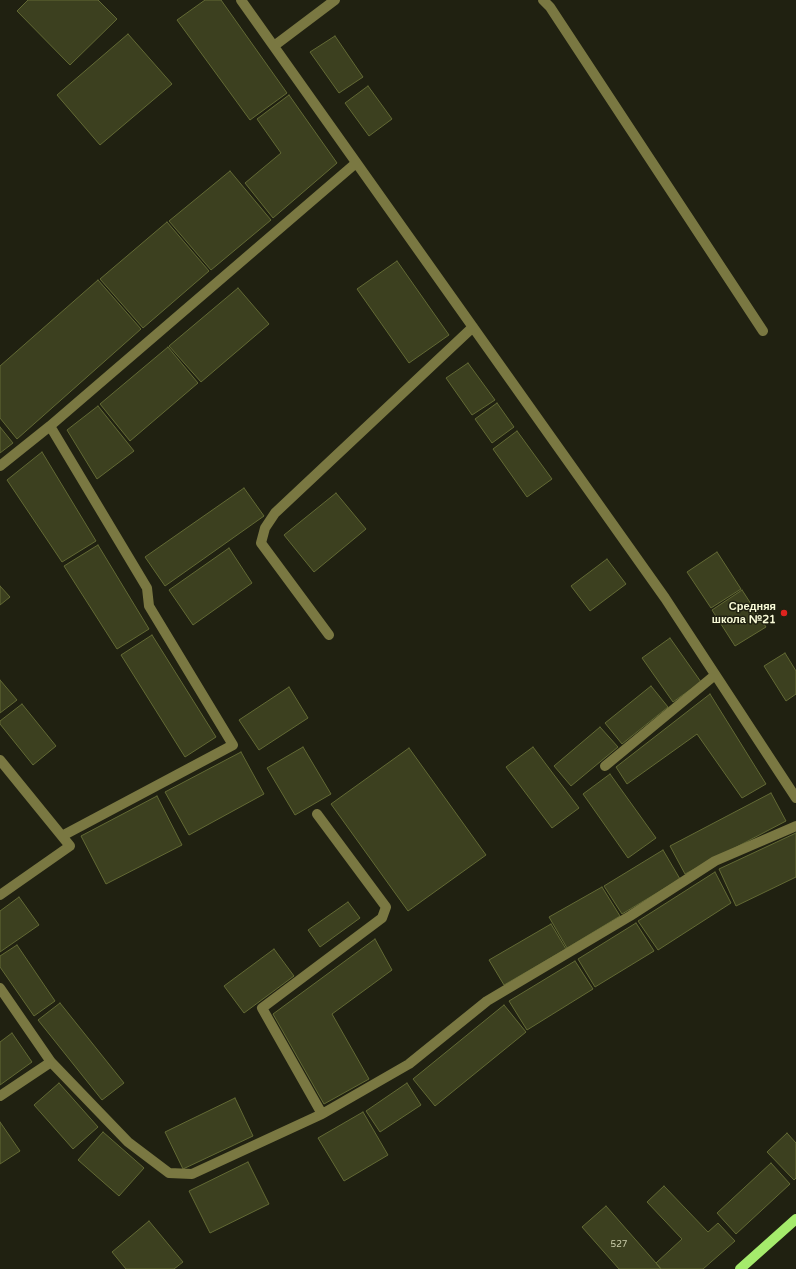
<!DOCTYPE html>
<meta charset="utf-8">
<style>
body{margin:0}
canvas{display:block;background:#202111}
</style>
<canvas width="796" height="1269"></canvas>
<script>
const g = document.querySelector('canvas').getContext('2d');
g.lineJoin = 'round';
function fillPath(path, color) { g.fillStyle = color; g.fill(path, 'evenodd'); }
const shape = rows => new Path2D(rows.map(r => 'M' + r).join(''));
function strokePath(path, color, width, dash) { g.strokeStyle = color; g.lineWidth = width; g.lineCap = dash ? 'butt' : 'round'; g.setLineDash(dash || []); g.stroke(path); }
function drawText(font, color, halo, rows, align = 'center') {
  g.font = font + ' "Varela Round",sans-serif'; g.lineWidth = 3; g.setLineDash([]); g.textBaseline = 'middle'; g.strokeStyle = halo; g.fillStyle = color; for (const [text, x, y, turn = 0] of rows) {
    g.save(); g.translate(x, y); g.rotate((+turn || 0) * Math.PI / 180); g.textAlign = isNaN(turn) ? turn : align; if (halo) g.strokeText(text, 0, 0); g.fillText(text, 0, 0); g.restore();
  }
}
const building = shape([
 [28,0,98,0,117,19,70,65,17,11,28,0],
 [205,0,221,0,287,93,250,120,177,20,205,0],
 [128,34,172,84,100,145,57,95,128,34],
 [335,36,363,77,339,93,310,52,335,36],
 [368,86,392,119,369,136,345,103,368,86],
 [289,95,337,163,273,218,245,183,281,153,257,119,289,95],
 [230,171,271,220,211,270,169,221,230,171],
 [167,222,209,271,143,328,100,279,167,222],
 [397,261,449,335,409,363,357,289,397,261],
 [98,280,141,329,17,439,0,418,0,366,98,280],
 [238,288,269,324,201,382,169,346,238,288],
 [168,347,198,383,130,441,100,404,168,347],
 [468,363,495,400,472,415,446,378,468,363],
 [497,403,514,427,492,443,475,419,497,403],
 [98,406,134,451,97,479,67,430,98,406],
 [0,427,13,443,0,453,0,427],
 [517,431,552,479,527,497,493,449,517,431],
 [42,452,96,541,62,562,7,480,42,452],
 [244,488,264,516,165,586,145,557,244,488],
 [336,493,366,529,314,572,284,535,336,493],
 [98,545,149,629,117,649,64,566,98,545],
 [229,548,252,583,193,625,169,590,229,548],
 [717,552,741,589,711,608,687,572,717,552],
 [607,559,626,584,590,611,571,586,607,559],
 [0,586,10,597,0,605,0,586],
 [742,590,766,627,735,646,712,610,742,590],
 [152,635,216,737,185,757,121,655,152,635],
 [670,638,701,682,673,702,642,658,670,638],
 [785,653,796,671,796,694,786,701,764,666,785,653],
 [0,680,17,700,0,713,0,680],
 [651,686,668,707,622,744,605,723,651,686],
 [289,687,308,718,259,750,239,720,289,687],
 [710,694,766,784,742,798,697,734,627,784,616,767,710,694],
 [22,704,56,746,33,765,0,724,0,721,22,704],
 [600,727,618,747,571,786,554,766,600,727],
 [303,747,331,794,295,815,267,768,303,747],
 [533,747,579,808,552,828,506,767,533,747],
 [409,748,486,855,408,911,331,804,409,748],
 [241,752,264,794,189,835,165,792,241,752],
 [610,774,656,838,628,858,583,794,610,774],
 [771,793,786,821,685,874,670,846,771,793],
 [157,796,182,845,106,884,81,836,157,796],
 [796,833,796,877,736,906,719,869,796,833],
 [663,850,680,879,622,914,604,886,663,850],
 [715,872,731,903,658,950,638,921,715,872],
 [602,887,620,916,567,948,549,917,602,887],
 [19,897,39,925,0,952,0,911,19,897],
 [348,902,360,918,320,947,308,930,348,902],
 [636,923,654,951,595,987,578,959,636,923],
 [551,924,566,949,504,985,489,960,551,924],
 [375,939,392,970,332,1014,369,1079,324,1104,273,1014,375,939],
 [17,945,55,1001,34,1016,0,967,0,956,17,945],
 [274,949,294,976,244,1013,224,986,274,949],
 [575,961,593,989,527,1030,509,1001,575,961],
 [60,1003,124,1083,102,1100,38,1020,60,1003],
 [504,1005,526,1032,435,1106,413,1079,504,1005],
 [12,1033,32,1062,0,1085,0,1042,12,1033],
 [59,1083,98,1127,73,1149,34,1105,59,1083],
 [407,1083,421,1105,380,1132,366,1111,407,1083],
 [235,1098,253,1136,183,1169,165,1132,235,1098],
 [363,1112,388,1155,344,1181,318,1138,363,1112],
 [0,1122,20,1151,0,1164,0,1122],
 [103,1132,144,1168,119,1196,78,1160,103,1132],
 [787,1133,796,1143,796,1178,794,1180,767,1152,787,1133],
 [248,1162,269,1204,210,1233,189,1191,248,1162],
 [771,1163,790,1184,736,1234,717,1213,771,1163],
 [664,1186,708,1232,718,1223,735,1241,703,1269,661,1269,656,1263,682,1239,647,1202,664,1186],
 [606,1206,656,1263,661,1269,619,1269,582,1227,606,1206],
 [149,1221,183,1262,174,1269,126,1269,112,1252,149,1221]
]);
fillPath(building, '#3c401f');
strokePath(building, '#626934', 1);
strokePath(shape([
 [241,0,665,598,796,798],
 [543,0,550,7,763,331],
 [274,46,335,0],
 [0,466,50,426],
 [329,635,261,543,265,528,275,513,473,327],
 [0,760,70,846,0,895],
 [605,766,715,675],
 [62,836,233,745,149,606,147,588,50,426,356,163],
 [0,988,51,1062,128,1142,169,1173,192,1174,322,1114,262,1008,382,918,386,907,317,814],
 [0,1096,51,1062],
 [322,1114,409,1064,487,1001,630,916,715,861,796,826]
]), '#7a7842', 10);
strokePath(shape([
 [740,1269,796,1219]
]), '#a5eb6c', 10);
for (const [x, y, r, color] of [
 [784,613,4,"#de231e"]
]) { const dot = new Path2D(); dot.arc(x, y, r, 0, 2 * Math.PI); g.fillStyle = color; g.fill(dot); strokePath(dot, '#202111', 1.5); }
drawText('9px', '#c9cca9', null, [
 ["527",619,1245]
]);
drawText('bold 11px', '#f8fad7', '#202111', [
 ["Средняя",776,607],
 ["школа №21",776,620]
], 'right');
</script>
